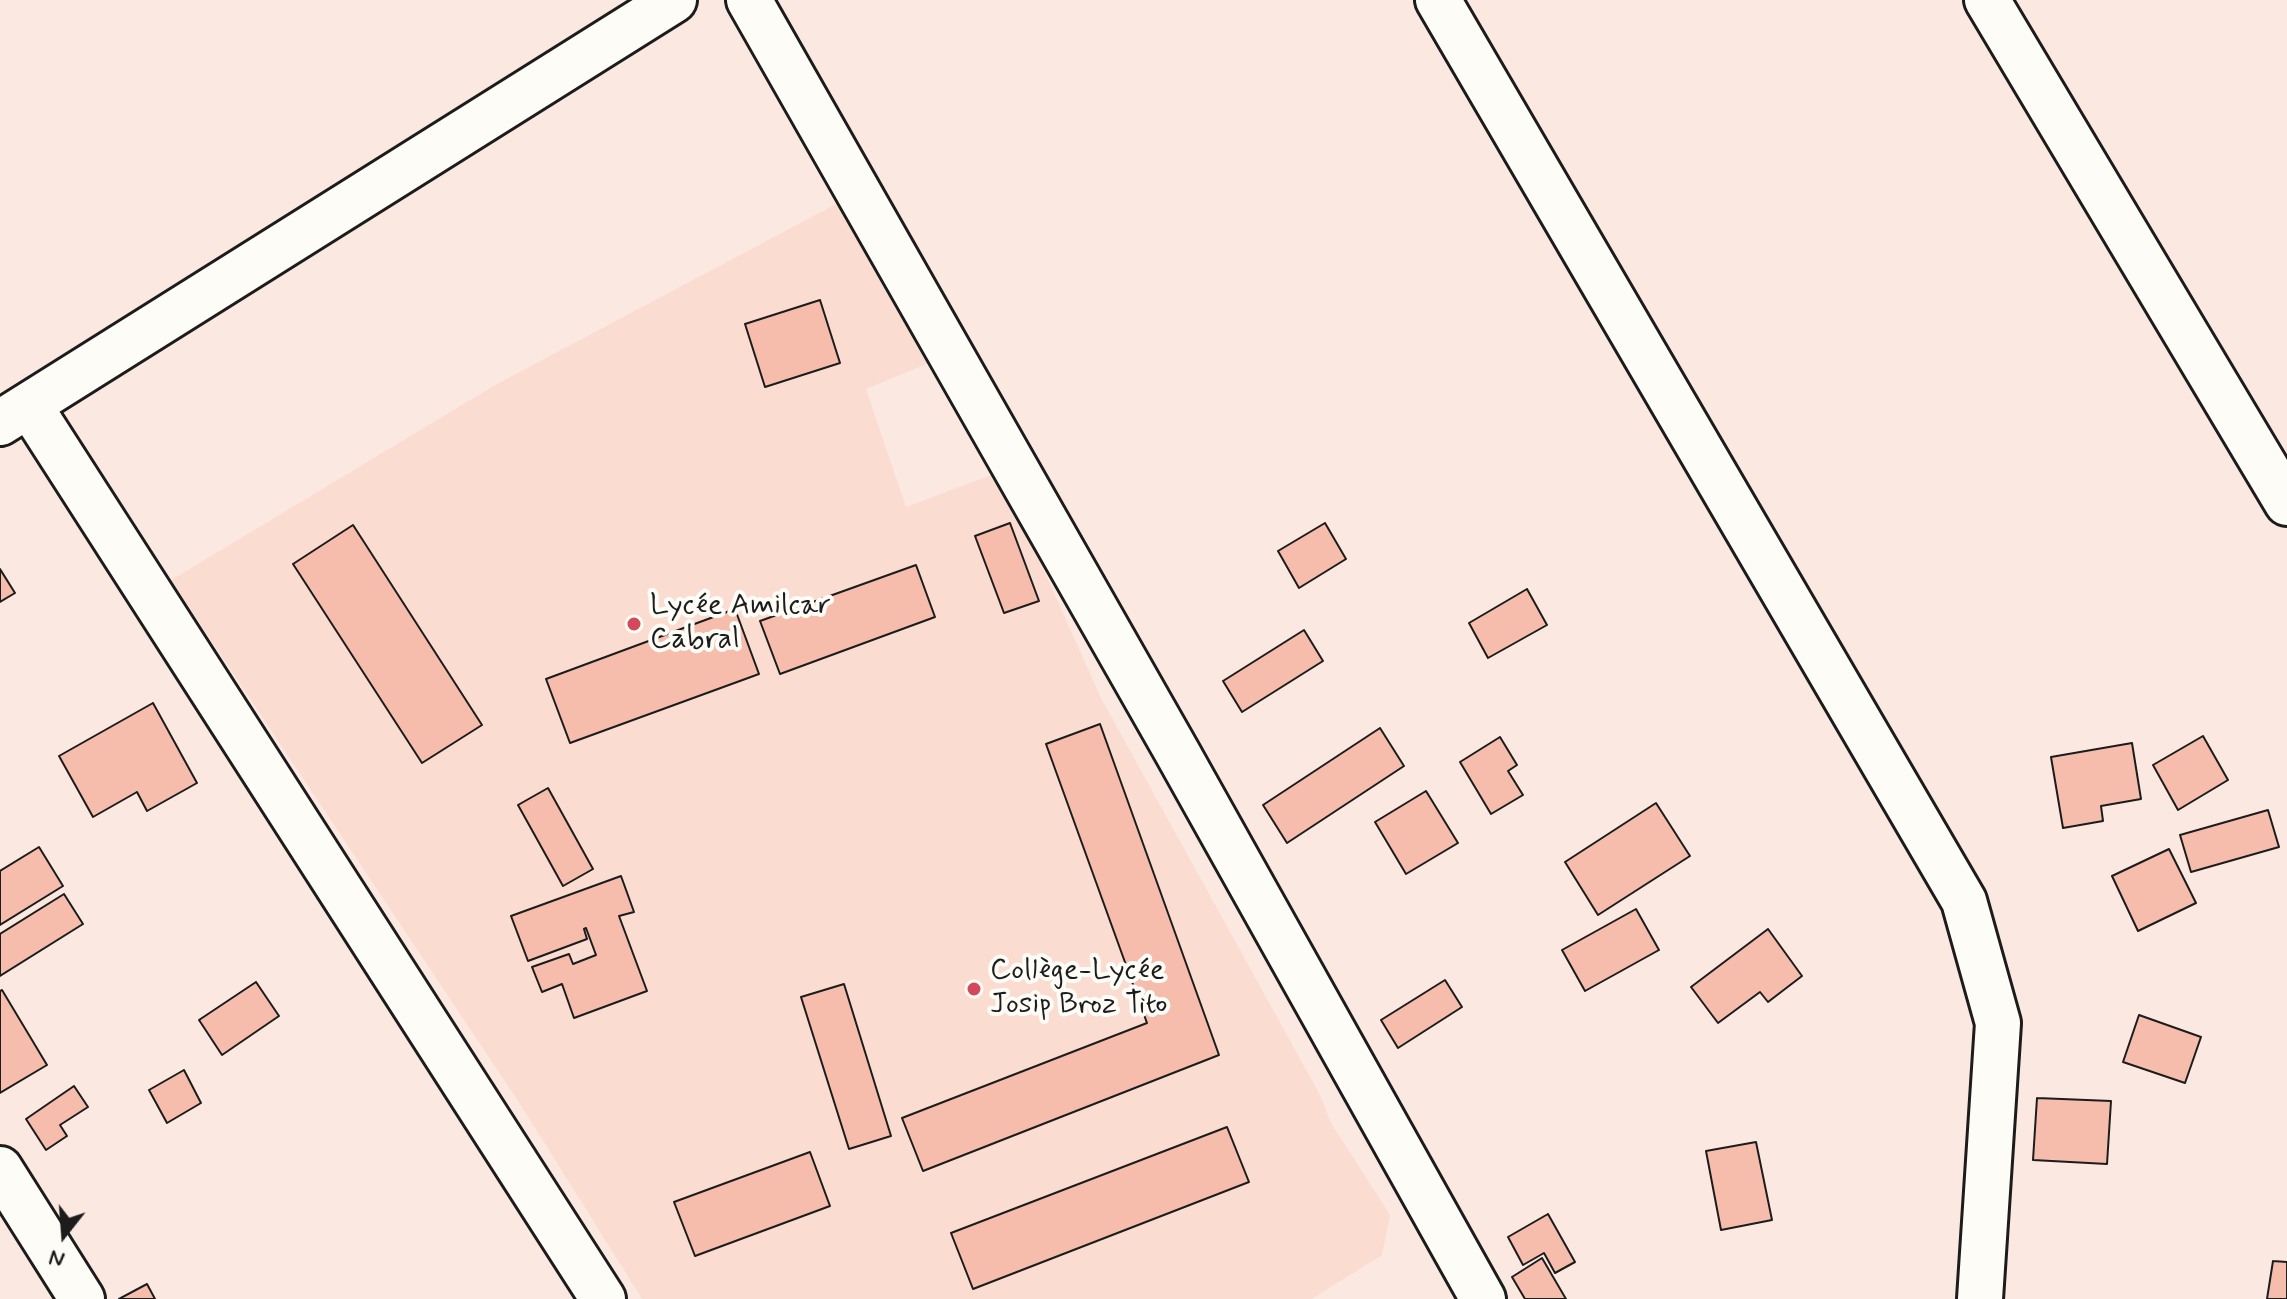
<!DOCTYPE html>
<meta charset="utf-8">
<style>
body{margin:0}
#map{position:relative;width:2287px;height:1299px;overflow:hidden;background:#fbe9e1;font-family:Mynerve,sans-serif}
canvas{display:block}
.north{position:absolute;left:24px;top:1195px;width:80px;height:80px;-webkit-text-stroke:6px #fdfcf7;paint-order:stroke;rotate:197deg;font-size:22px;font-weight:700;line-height:32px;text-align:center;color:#1c1c1c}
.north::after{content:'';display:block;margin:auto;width:28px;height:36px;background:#1c1c1c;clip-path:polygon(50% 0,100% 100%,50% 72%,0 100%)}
</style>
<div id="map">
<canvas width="2287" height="1299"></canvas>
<div class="north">N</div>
</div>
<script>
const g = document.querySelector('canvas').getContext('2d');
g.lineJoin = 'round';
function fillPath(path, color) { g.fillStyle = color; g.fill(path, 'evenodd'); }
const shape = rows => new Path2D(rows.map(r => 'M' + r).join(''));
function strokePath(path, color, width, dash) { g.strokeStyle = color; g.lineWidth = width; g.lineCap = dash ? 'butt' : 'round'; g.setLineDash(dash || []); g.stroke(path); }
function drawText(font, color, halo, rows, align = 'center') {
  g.font = font + ' Mynerve,sans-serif'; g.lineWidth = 8; g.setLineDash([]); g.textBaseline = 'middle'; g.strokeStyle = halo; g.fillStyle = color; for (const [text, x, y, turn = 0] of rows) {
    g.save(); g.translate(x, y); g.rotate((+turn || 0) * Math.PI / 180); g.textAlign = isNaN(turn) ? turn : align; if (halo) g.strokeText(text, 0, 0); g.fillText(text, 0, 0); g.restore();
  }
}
fillPath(shape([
 [840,202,934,361,866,389,906,507,994,474,1020,517,1101,698,1320,1095,1331,1123,1390,1215,1382,1255,1312,1299,642,1299,520,1104,171,580,497,384]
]), '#fadcd1');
const building = shape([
 [820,300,840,363,765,387,745,324,820,300],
 [1010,523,1039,601,1004,613,975,536,1010,523],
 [1325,523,1346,559,1299,588,1278,551,1325,523],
 [353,525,482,725,422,763,293,564,353,525],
 [916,565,935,617,780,674,760,621,916,565],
 [0,569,15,593,0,602,0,569],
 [1527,589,1547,625,1488,658,1469,623,1527,589],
 [735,609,759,674,570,743,546,679,735,609],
 [1304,630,1323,661,1242,712,1223,681,1304,630],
 [153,703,197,783,147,811,137,792,93,817,59,756,153,703],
 [1100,724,1219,1055,923,1171,902,1118,1147,1023,1046,744,1100,724],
 [1380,728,1404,766,1287,843,1263,805,1380,728],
 [2203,736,2228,780,2178,810,2153,765,2203,736],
 [1500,737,1517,765,1508,771,1523,795,1491,814,1460,762,1500,737],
 [2132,743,2141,799,2101,806,2103,821,2063,828,2051,757,2132,743],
 [548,788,593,869,563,886,518,805,548,788],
 [1426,791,1458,843,1406,874,1375,822,1426,791],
 [1656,803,1690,856,1598,915,1565,862,1656,803],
 [2268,810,2279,847,2191,872,2180,835,2268,810],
 [39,847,63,886,0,925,0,871,39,847],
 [2169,849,2196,903,2138,931,2112,876,2169,849],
 [621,876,634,912,619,916,647,991,574,1018,562,984,542,992,532,967,569,954,573,964,596,955,586,928,584,929,587,939,528,961,511,916,621,876],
 [64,894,83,924,0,976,0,934,64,894],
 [1636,909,1659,950,1585,991,1562,950,1636,909],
 [1768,929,1802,976,1768,1002,1760,992,1718,1023,1691,987,1768,929],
 [1445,980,1462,1007,1398,1048,1381,1020,1445,980],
 [256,982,279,1016,222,1055,199,1020,256,982],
 [844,984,891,1136,849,1149,801,997,844,984],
 [2,990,47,1065,0,1093,0,991,2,990],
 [2139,1015,2201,1037,2185,1083,2123,1062,2139,1015],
 [184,1070,201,1103,167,1123,149,1090,184,1070],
 [74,1086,88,1107,60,1125,67,1136,46,1150,26,1119,74,1086],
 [2037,1098,2111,1101,2107,1164,2033,1160,2037,1098],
 [1227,1127,1249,1182,973,1289,951,1233,1227,1127],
 [1756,1142,1772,1220,1721,1230,1706,1151,1756,1142],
 [810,1152,830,1206,695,1256,674,1202,810,1152],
 [1548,1214,1575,1262,1555,1273,1544,1253,1523,1265,1508,1237,1548,1214],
 [1542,1258,1566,1299,1525,1299,1512,1277,1542,1258],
 [2273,1261,2287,1262,2287,1299,2267,1299,2273,1261],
 [147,1284,155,1299,119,1299,147,1284]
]);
fillPath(building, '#f6bdad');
strokePath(building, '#1c1c1c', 2);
const minor = shape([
 [749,0,1177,752,1483,1299],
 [1438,0,1964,901,1998,1023,1980,1299],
 [1987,0,2287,503],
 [29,405,603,1299],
 [0,423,674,0],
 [0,1169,82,1299]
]);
strokePath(minor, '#1c1c1c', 50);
strokePath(minor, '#fdfcf7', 44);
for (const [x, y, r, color] of [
 [634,624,8,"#d1495b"],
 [974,989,8,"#d1495b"]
]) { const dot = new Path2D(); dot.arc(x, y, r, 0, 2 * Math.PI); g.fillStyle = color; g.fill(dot); strokePath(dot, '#fdfcf7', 3); }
drawText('30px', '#1c1c1c', '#fdfcf7', [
 ["Lycée Amilcar",650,607],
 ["Cabral",650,641],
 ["Collège-Lycée",990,972],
 ["Josip Broz Tito",990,1006]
], 'left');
</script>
